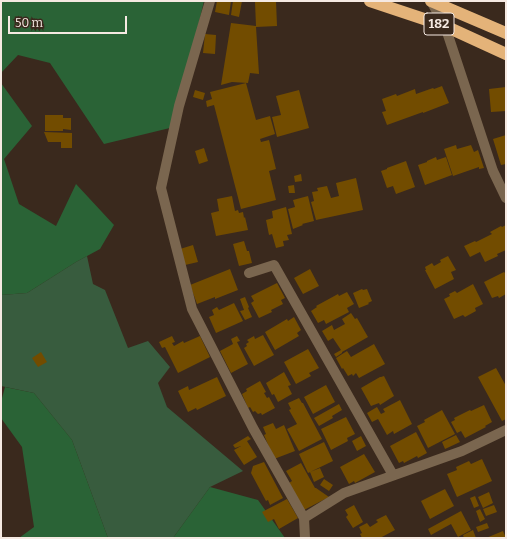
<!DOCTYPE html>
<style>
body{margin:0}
#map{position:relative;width:507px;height:539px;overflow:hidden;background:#3a291d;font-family:Bitter,serif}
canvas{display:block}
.frame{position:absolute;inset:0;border:2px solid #f5e9e2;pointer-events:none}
.scale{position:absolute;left:8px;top:16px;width:119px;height:18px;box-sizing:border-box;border:2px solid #f5e9e2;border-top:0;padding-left:5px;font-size:12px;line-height:14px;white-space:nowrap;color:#f5e9e2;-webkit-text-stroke:3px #3a291d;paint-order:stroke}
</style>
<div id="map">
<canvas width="507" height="539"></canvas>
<div class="frame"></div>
<div class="scale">50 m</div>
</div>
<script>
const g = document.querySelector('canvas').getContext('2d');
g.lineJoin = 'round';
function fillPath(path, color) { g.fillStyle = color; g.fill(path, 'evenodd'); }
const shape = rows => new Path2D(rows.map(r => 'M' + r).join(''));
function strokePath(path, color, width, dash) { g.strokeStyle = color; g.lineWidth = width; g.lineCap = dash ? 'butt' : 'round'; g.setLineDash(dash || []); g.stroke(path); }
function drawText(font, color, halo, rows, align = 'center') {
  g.font = font + ' Bitter,serif'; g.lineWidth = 3.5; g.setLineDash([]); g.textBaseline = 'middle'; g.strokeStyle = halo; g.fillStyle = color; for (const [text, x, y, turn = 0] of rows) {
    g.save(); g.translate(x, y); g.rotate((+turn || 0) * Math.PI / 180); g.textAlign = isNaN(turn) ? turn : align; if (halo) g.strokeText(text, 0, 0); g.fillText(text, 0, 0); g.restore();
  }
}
fillPath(shape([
 [87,256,93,284,105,290,128,348,148,341,170,367,158,383,167,407,243,471,210,487,173,538,108,538,72,440,34,393,1,386,1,295,27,293,76,262]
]), '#385c3e');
fillPath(shape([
 [1,1,204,1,174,127,104,144,50,63,18,55,1,73],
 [1,83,32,126,4,159,19,204,56,226,76,184,114,225,100,249,76,262,27,293,1,295],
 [5,387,34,393,72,440,108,538,19,538,34,527,22,447,1,418,1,402],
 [210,487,258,500,285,538,173,538]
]), '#2a6336');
fillPath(shape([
 [217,1,231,1,229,15,215,12],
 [233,1,242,1,239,17,231,15],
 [276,1,277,26,256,27,259,74,250,73,248,83,232,82,221,85,231,23,256,26,255,2],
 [205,34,216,35,215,54,203,53],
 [246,83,256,120,270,116,275,134,260,139,261,142,269,140,276,169,269,171,276,200,241,209,214,105,207,107,206,101,212,99,210,92],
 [442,86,449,103,423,113,423,112,387,125,382,112,386,111,382,99,396,94,397,96,415,89,416,94,433,88,434,89],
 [506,87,506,111,491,112,489,89],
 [195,90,205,93,203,100,193,97],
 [299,90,309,128,277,137,272,117,281,115,276,96],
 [45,115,63,115,63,118,71,118,71,130,63,129,63,131,45,131],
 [44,132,72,133,72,148,61,148,61,142,48,142],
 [506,135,506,164,501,165,493,139],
 [456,145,457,149,471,145,474,152,478,150,484,168,479,169,479,167,453,176,444,149],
 [204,148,208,161,199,164,195,151],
 [436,157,437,160,446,157,452,175,425,185,418,165,427,162,427,161],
 [406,161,415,187,396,194,393,186,387,188,381,171,387,169,387,168],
 [301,174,302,181,295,182,294,176],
 [356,178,363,210,316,220,311,202,314,201,312,192,318,191,317,188,327,186,331,198,339,196,336,183],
 [294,185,295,193,289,193,288,186],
 [232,196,235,211,238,210,239,213,243,212,244,218,245,217,248,230,216,236,211,213,219,211,217,199],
 [308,196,314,221,302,224,303,225,293,229,288,209,295,207,293,200],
 [286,207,292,234,287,235,289,240,283,241,284,246,276,248,272,234,269,235,266,220,273,218,272,211],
 [506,225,506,250,497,254,498,256,485,262,480,252,470,257,464,246,475,241,476,242,492,234,490,232,501,226,502,227],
 [244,241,247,251,249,251,252,263,239,266,233,244],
 [193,245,198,262,185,265,180,249],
 [448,256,456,270,451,272,454,279,435,289,425,270,426,270,425,267,432,263,434,266,441,262,440,260],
 [230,269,238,290,215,299,215,297,197,304,190,285],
 [310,269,319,286,303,294,294,278],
 [504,272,505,273,506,273,506,294,499,298,498,296,492,298,484,282],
 [277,283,285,298,281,300,283,304,271,310,272,312,259,318,251,303,254,301,251,296],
 [473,284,483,304,475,308,476,311,465,317,463,315,454,319,444,299,450,296,449,294,455,291,457,293],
 [362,289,363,290,367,289,372,301,368,303,369,304,359,308,353,293],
 [347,292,354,304,347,308,349,312,326,324,324,320,318,323,311,311,317,307,316,306,338,294,339,296],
 [245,297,249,307,248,308,252,317,245,320,240,311,244,310,240,299],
 [234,303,243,321,216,333,209,317,214,315,212,310,217,307,219,310],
 [351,313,355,319,357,318,368,337,342,352,342,353,336,357,334,354,341,350,333,338,328,341,322,331,332,325,334,330,345,324,342,319],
 [294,317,301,330,297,333,299,336,275,350,265,332,287,319,288,321],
 [263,335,274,355,254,366,244,348,247,346,246,344,249,342,247,340,254,336,255,339],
 [172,336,175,342,172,343,174,346,183,341,184,343,200,336,210,357,178,373,165,347,162,348,159,342],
 [237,336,240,341,237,342,248,364,231,373,220,351,233,344,231,339],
 [374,344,385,364,359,378,356,373,353,376,352,374,348,376,343,368,342,369,336,358,347,351,351,357],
 [308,349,319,368,309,373,311,376,296,384,284,362],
 [41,352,47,362,38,367,32,358],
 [496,368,506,386,506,419,502,421,478,377],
 [284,372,291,385,288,386,292,394,278,402,274,394,272,395,266,383],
 [384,376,394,396,380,405,379,403,371,406,361,388,380,377,381,377],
 [217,377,226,396,197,410,196,408,188,412,178,391,188,386,189,390],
 [260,381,266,392,264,393,267,398,269,397,275,408,262,415,261,413,258,414,255,411,253,412,250,407,248,408,242,394,247,391,246,389],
 [326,385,335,402,313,414,304,397],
 [299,398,302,403,303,403,322,439,299,451,287,429,297,424,289,410,291,409,288,403],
 [400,400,412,424,394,434,393,431,387,435,378,419,372,422,367,413,377,407,381,414,385,412,383,409],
 [339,404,342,410,332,416,333,418,319,426,314,418],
 [484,405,492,422,485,426,486,427,465,438,461,431,457,433,451,422,455,420,454,418,470,410,471,411],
 [442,410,455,434,428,448,417,426,425,422,424,420],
 [346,417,355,434,347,438,348,441,331,450,321,429],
 [273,423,276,429,284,425,295,451,274,459,264,435,266,434,263,427],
 [416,432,427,453,418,458,417,456,404,463,403,461,399,463,390,446],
 [456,435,460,442,445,449,442,442],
 [248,436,251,439,247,441,257,457,244,465,234,450,241,446,235,448,233,445],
 [361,436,366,446,357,451,352,441],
 [324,442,333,461,308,473,299,454],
 [364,454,375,472,355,483,354,481,349,484,340,467],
 [482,459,492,481,457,497,447,474,457,470,456,467,469,461,471,464],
 [264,462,283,498,270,505,268,500,266,501,251,473,253,466],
 [301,463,315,488,316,488,329,497,304,510,289,483,292,481,286,471],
 [320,468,324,477,314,482,310,472],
 [324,479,333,485,329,491,320,485],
 [445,489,454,506,430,519,421,501],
 [489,492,493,503,483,508,478,497],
 [475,496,479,506,474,508,470,498],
 [287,499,298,518,279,529,274,519,268,522,262,512],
 [354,505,363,522,353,528,346,517,348,515,345,510],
 [494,505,497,512,486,516,483,509],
 [480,509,485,519,480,522,476,511],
 [461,511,471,530,458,537,451,524,431,535,428,529],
 [386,515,395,530,380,538,362,538,360,534,362,533,359,527,367,523,370,527,378,522,376,520],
 [487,523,489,528,478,532,476,527],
 [473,530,476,538,464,538,463,535],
 [503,531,506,538,486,538]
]), '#724c00');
strokePath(shape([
 [210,1,179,106,161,188,192,309,253,428,304,518,305,538],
 [431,1,445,26,493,171,506,198],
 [249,273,274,265,393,475],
 [304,518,344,493,462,451,506,430]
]), '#7a664f', 10);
strokePath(shape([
 [370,1,445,26,506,54],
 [431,1,506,33]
]), '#e4b379', 12);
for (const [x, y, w] of [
 [439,24,30]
]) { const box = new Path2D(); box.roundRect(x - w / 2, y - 11, w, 22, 3); g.fillStyle = '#3a291d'; g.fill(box); strokePath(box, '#f5e9e2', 1); }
drawText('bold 13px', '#f5e9e2', null, [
 ["182",439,24]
]);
</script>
